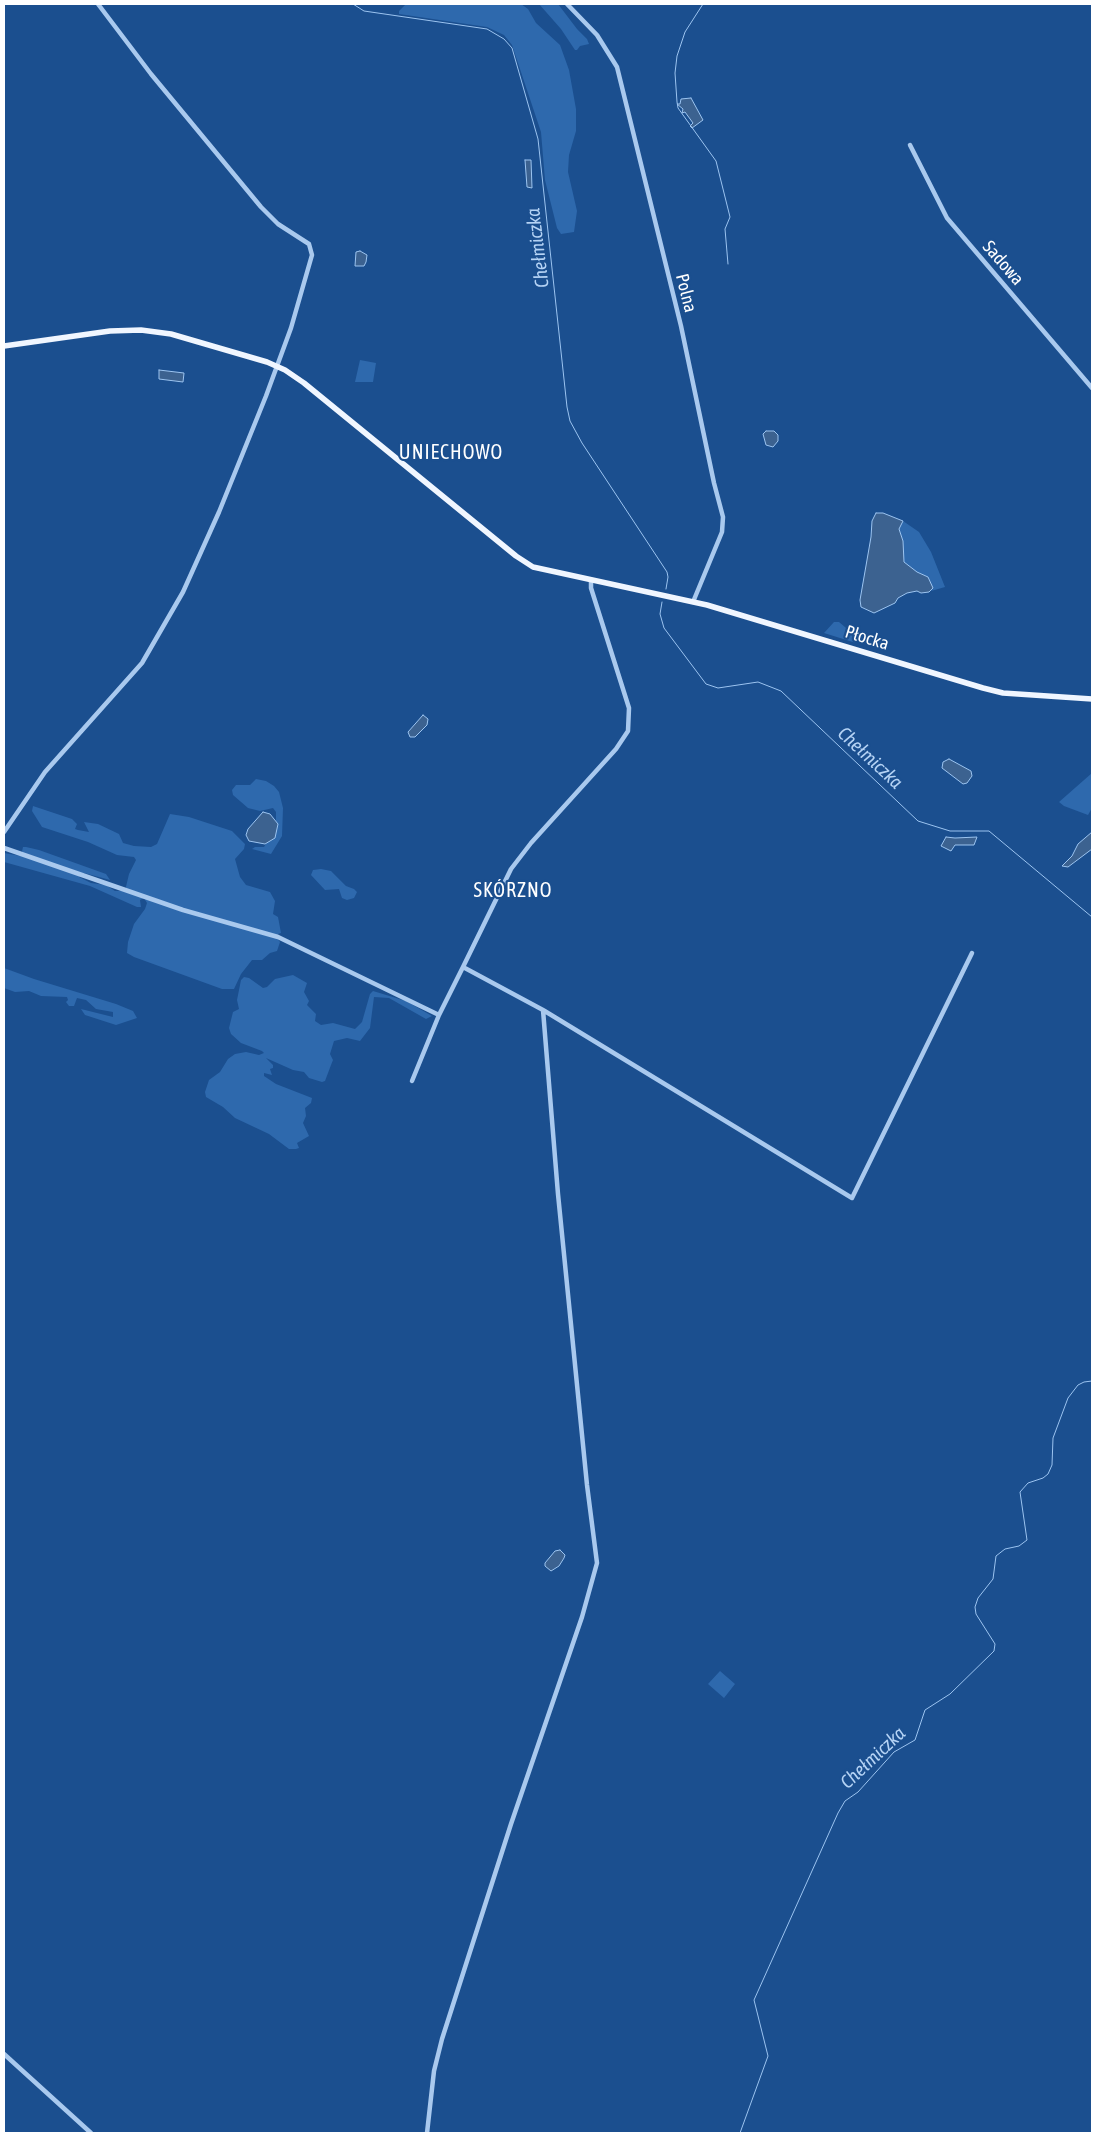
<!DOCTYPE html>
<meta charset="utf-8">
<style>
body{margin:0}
#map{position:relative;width:1096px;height:2137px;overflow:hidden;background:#1b4f8f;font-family:"Asap Condensed",sans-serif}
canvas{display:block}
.frame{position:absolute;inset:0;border:5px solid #fff;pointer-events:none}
</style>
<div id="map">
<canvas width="1096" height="2137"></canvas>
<div class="frame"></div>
</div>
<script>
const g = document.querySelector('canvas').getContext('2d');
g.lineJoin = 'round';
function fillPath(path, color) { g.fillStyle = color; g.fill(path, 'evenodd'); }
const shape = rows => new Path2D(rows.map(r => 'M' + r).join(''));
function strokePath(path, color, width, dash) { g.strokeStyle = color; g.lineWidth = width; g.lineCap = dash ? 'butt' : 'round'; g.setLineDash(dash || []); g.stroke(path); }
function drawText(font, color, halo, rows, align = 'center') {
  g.font = font + ' "Asap Condensed",sans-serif'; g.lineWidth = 4.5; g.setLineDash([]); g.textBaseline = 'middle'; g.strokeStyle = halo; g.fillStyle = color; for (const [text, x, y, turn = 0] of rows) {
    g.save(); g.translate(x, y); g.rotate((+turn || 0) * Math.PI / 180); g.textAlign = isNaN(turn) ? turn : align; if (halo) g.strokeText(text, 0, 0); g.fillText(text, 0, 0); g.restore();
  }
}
fillPath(shape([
 [406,4,521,4,528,9,536,23,560,45,569,70,576,109,576,131,569,155,568,172,577,211,574,232,561,234,557,228,545,180,541,132,512,45,504,35,487,27,399,14,399,11],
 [539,4,558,4,577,29,587,39,589,44,580,46,577,50,575,50,561,29],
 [360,360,376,363,373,382,355,382],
 [903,521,919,532,931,552,945,587,931,591,933,588,861,594,871,537],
 [834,622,839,622,852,633,856,643,824,633],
 [1092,773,1092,808,1088,815,1064,806,1059,802],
 [256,779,266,781,274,786,279,792,283,808,282,836,271,854,252,849,255,847,264,847,276,828,276,812,273,808,260,811,248,808,233,795,232,790,236,785,250,785],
 [33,806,72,819,77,824,75,829,78,830,89,832,84,822,98,824,119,834,123,843,134,846,151,847,157,844,170,814,189,817,232,831,245,844,244,849,235,859,240,877,246,885,270,892,275,901,273,914,278,917,281,933,278,934,277,938,280,942,277,951,270,953,262,960,252,960,241,974,234,989,222,989,134,957,127,953,128,942,134,924,145,909,147,903,144,898,140,900,141,907,137,907,90,886,4,862,4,853,21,856,23,847,26,847,39,850,106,874,110,880,84,873,79,877,91,883,106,885,115,891,125,891,129,874,136,860,134,857,117,855,88,842,42,827,32,811],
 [321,869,331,871,346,886,354,889,357,892,354,898,347,900,342,898,339,889,325,890,311,875,313,870],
 [4,968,34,979,116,1004,133,1011,137,1018,116,1025,85,1015,81,1009,113,1017,113,1012,96,1009,86,1000,77,998,74,1006,69,1006,66,1002,68,1000,67,997,41,996,29,991,15,992,4,988],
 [293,975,307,983,304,992,309,1001,307,1005,316,1014,315,1021,321,1025,333,1023,355,1029,362,1022,370,994,373,991,406,1001,432,1016,426,1019,389,998,374,997,370,1028,360,1041,347,1038,334,1041,330,1054,333,1060,331,1065,325,1081,322,1082,309,1078,304,1072,293,1070,266,1058,273,1065,273,1068,270,1069,272,1075,264,1073,264,1076,276,1084,312,1098,311,1103,305,1108,306,1116,303,1123,309,1136,297,1143,299,1148,296,1149,289,1149,269,1134,235,1118,223,1107,206,1097,205,1092,209,1080,220,1072,228,1059,235,1054,246,1052,259,1055,264,1053,262,1051,241,1043,231,1034,229,1028,233,1012,239,1009,237,1000,241,980,244,977,249,978,263,988,267,987,275,979],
 [720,1671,735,1684,724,1698,708,1684]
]), '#2e69ad');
const water = shape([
 [691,98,703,120,692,128,690,126,693,123,685,112,682,113,683,109,677,104,680,104,681,99,691,98],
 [525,160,531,160,532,188,527,187,525,160],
 [360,251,367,255,366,262,364,266,355,266,356,252,360,251],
 [159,370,184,373,183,382,159,379,159,370],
 [766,431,774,431,778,435,778,441,773,447,766,445,763,434,766,431],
 [876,513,883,513,903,521,899,529,903,541,904,562,917,572,928,577,933,588,929,592,921,593,917,591,907,593,898,598,895,603,874,613,861,607,860,600,871,537,872,521,876,513],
 [423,715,428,719,427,725,415,737,410,737,408,732,423,715],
 [949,759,971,771,972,776,967,783,963,784,942,768,943,762,949,759],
 [263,812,270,814,278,824,275,838,265,844,249,841,246,835,248,829,263,812],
 [1092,832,1092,849,1068,867,1062,866,1072,856,1078,844,1092,832],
 [946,837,955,838,977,837,974,845,955,845,951,851,941,846,946,837],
 [560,1550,565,1555,564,1558,559,1566,551,1571,545,1566,545,1563,555,1551,560,1550]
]);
fillPath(water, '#3c6290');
strokePath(water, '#9cc4f0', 1);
strokePath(shape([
 [353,4,364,11,487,29,504,39,512,48,538,139,567,407,570,421,582,443,667,572,668,577,666,589],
 [703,4,685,32,677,56,675,73,677,102,678,108,716,161,730,217,725,229,728,264],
 [662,602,660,614,664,628,706,684,718,688,758,682,781,691,918,821,950,831,989,831,1092,917],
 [740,2133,768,2056,754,2000,838,1813,845,1801,858,1792,894,1752,915,1740,925,1710,950,1694,994,1651,995,1644,976,1614,975,1607,978,1598,993,1579,996,1556,1005,1549,1019,1546,1027,1540,1020,1492,1028,1483,1043,1478,1048,1474,1052,1465,1053,1438,1068,1398,1078,1385,1084,1382,1092,1381]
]), '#9cc4f0', 1);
strokePath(shape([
 [567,4,597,35,617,67,681,326,714,483,723,517,722,532,693,602],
 [910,145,947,218,1092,388],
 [591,580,591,588,629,708,628,731,616,749,531,843,511,869,463,967,543,1010,852,1198,972,953],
 [4,832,45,772,142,663,183,592,219,512,266,396,291,328,312,255,309,244,278,224,261,207,151,74,98,4],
 [4,848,183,910,278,937,439,1015,463,967],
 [412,1081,439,1015],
 [4,2054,91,2133],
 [427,2133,434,2071,442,2039,511,1824,582,1617,597,1563,587,1485,558,1194,543,1010]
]), '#a9c9ee', 4.5);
strokePath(shape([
 [4,346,110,331,141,330,171,334,267,362,285,370,304,383,516,556,533,567,707,605,983,688,1003,693,1092,699]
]), '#f0f6ff', 5.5);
drawText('18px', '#fff', '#1b4f8f', [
 ["Sadowa",1003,263,49],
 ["Polna",686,293,76],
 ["Płocka",867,638,17]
]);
drawText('italic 19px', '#b5d3f5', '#1b4f8f', [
 ["Chełmiczka",538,248,-97],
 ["Chełmiczka",870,758,43],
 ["Chełmiczka",873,1758,-43]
]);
g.letterSpacing = '1px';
drawText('20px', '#fff', '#1b4f8f', [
 ["UNIECHOWO",451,453],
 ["SKÓRZNO",513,891]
]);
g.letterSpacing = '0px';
</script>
